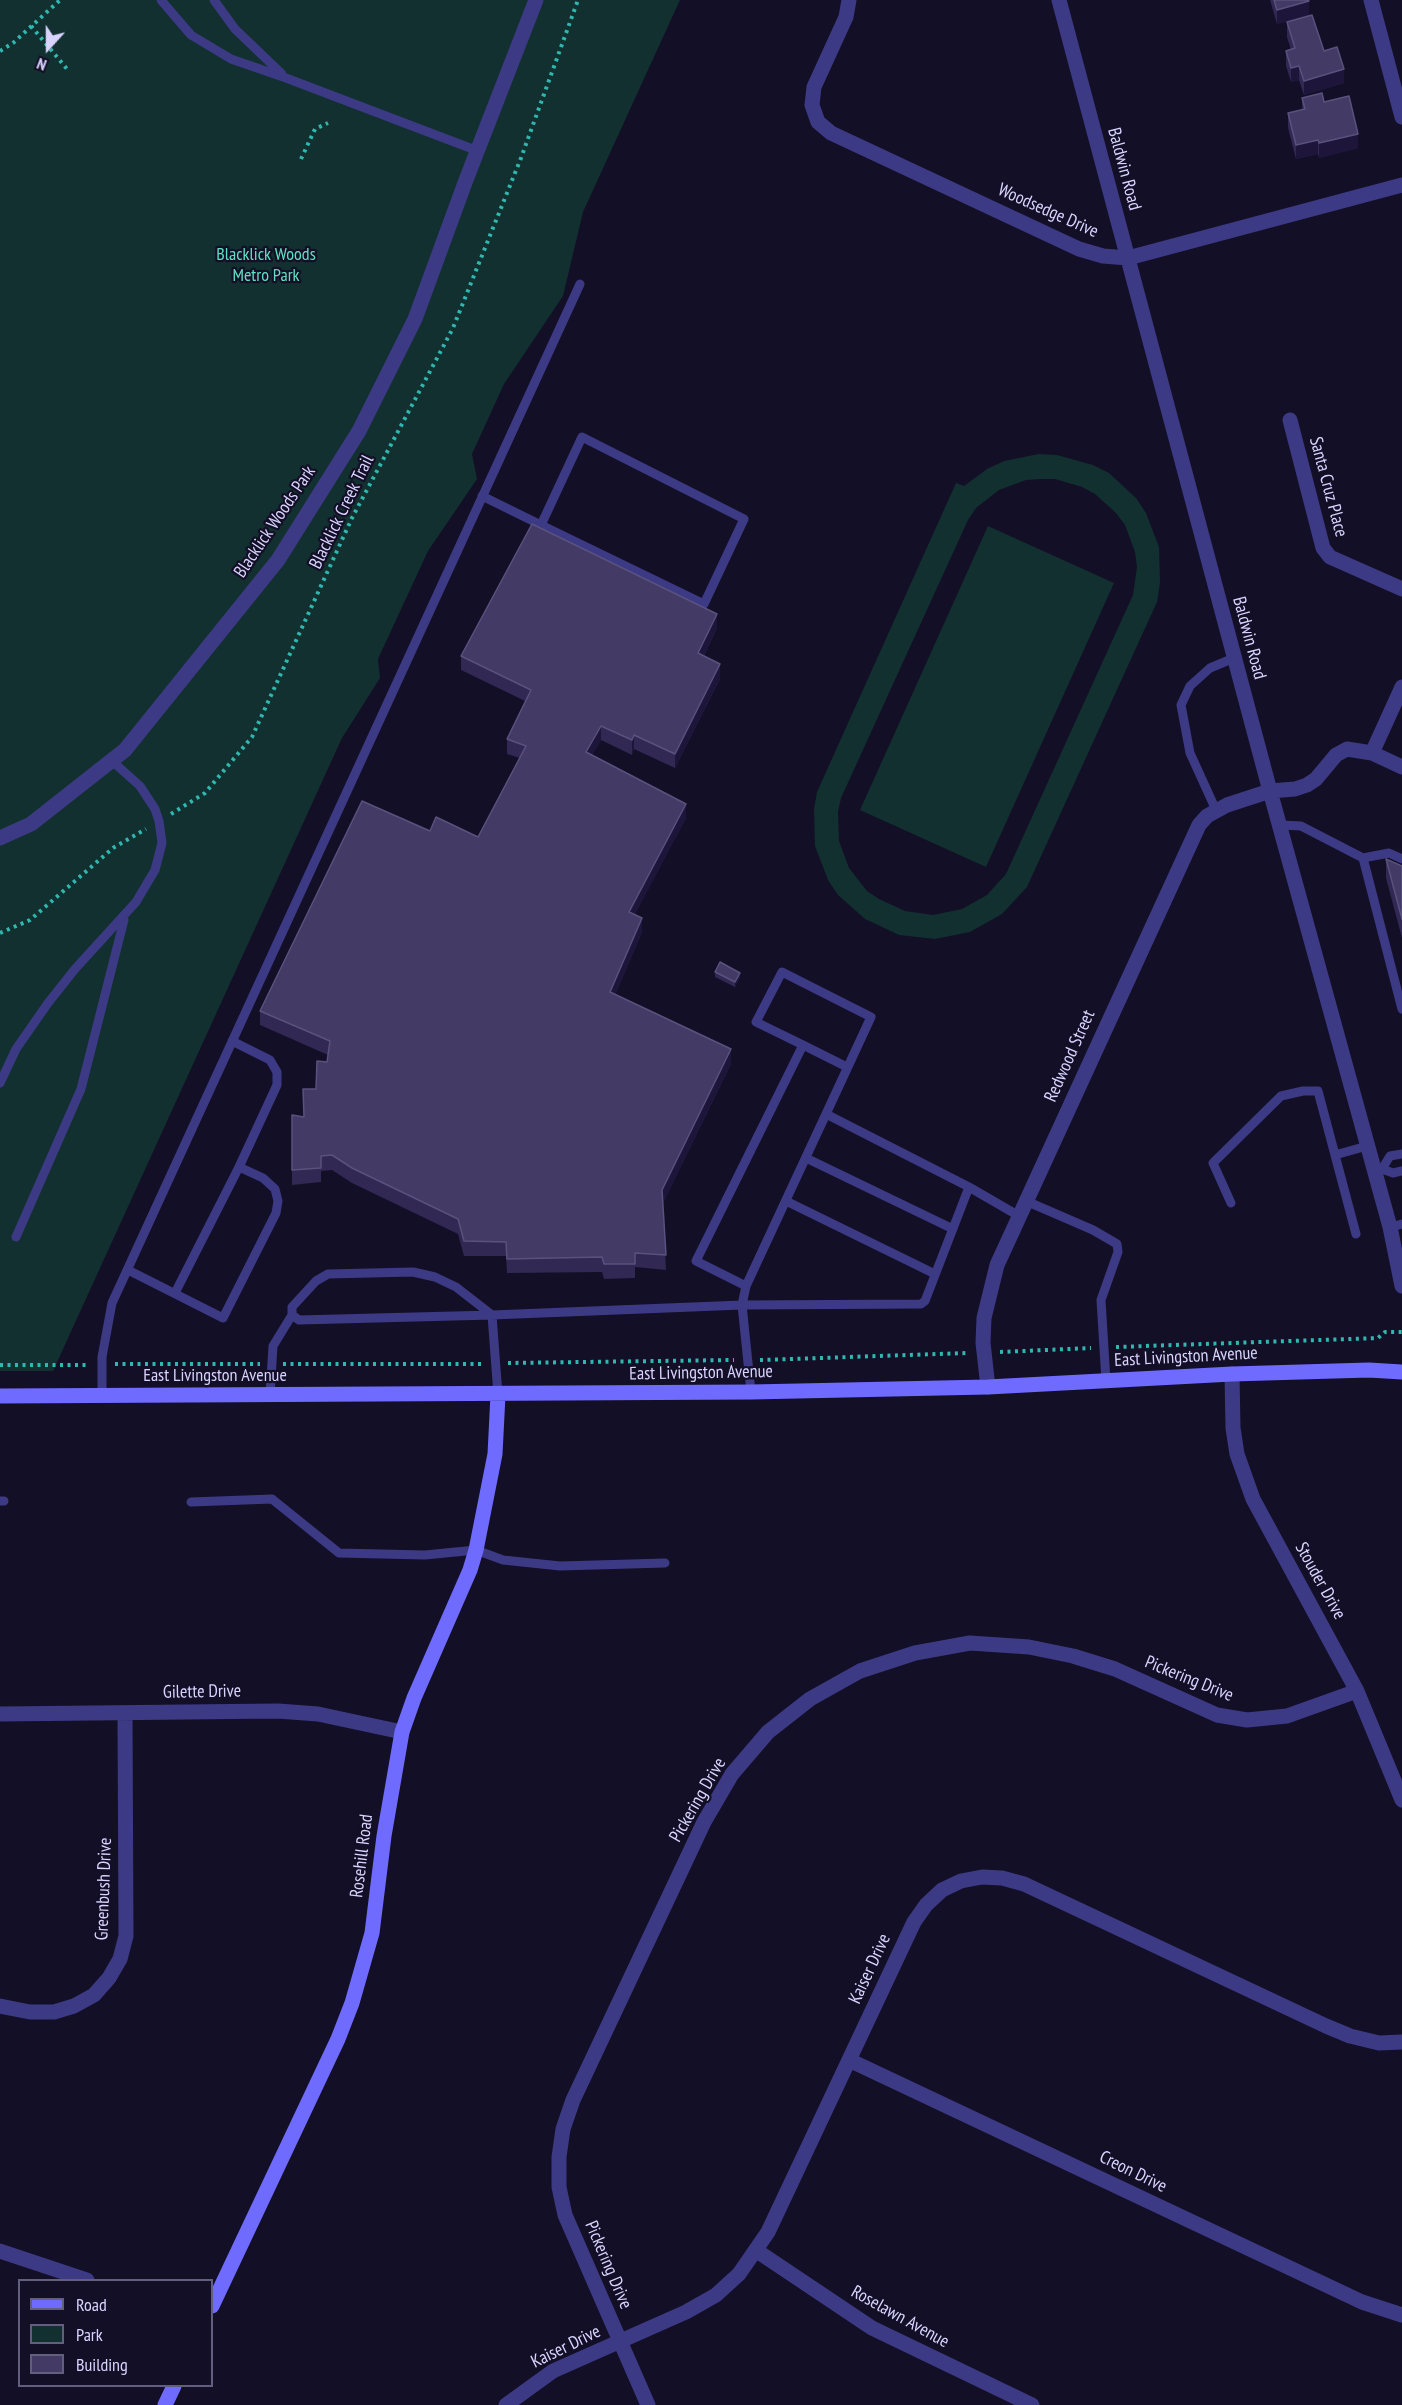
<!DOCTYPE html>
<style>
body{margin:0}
#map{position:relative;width:1402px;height:2405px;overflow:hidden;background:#130f26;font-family:"PT Sans Narrow",sans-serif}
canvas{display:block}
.legend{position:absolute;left:18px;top:2279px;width:195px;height:108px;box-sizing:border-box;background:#130f26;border:2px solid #625e7d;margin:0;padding:8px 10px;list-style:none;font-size:18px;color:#d9d4ff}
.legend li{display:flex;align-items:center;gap:12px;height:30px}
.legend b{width:30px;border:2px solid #625e7d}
.north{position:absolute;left:18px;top:18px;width:60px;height:60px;-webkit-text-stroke:4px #130f26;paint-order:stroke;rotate:201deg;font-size:16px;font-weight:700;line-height:24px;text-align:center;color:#d9d4ff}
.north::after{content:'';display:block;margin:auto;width:21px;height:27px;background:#d9d4ff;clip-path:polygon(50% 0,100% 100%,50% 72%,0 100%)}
</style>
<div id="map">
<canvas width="1402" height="2405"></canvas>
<ul class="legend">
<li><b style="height:8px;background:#6f6bff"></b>Road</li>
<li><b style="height:16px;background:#12302f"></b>Park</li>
<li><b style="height:16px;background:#433a66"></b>Building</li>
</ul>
<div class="north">N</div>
</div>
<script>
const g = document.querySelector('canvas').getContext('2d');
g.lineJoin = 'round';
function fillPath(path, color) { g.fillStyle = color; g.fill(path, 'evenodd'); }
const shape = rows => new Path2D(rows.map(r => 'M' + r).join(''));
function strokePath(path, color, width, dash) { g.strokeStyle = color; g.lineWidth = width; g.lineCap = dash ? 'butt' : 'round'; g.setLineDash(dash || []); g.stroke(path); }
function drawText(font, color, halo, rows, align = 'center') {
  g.font = font + ' "PT Sans Narrow",sans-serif'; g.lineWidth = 4.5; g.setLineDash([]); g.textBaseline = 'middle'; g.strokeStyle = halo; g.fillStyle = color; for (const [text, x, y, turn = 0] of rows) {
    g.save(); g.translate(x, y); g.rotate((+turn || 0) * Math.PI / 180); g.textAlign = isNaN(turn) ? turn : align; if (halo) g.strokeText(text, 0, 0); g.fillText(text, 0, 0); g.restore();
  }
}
fillPath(shape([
 [0,0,680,0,583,212,563,296,504,384,472,454,477,479,428,551,378,659,380,678,342,738,53,1371,0,1371],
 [1039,454,1057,455,1093,465,1109,473,1136,498,1146,513,1159,547,1160,583,1157,602,1027,887,1002,914,970,932,935,939,899,935,865,919,838,895,828,880,815,846,814,809,817,792,956,483,964,486,987,469,1004,461],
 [1040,479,1055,479,1082,487,1095,494,1116,513,1125,525,1135,552,1137,567,1133,595,1006,874,987,895,962,909,933,915,905,911,879,899,867,891,849,868,839,841,838,812,841,798,968,520,976,508,999,490,1026,480],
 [988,526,1114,583,986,867,860,810]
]), '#12302f');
strokePath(shape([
 [31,26,67,69],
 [0,51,13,43,60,0],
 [301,159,315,129,328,123],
 [171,814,205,793,252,737,352,518,453,328,521,158,578,0],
 [0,933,30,920,113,848,146,829],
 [1116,1347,1378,1338,1385,1332,1402,1332],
 [1000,1352,1091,1348],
 [760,1360,968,1353],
 [508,1363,734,1360],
 [115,1364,260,1364],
 [283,1364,482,1364],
 [0,1365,89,1365]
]), '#2fb8b0', 4, [3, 4.5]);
strokePath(shape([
 [161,0,191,35,231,59,286,78,478,151],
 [214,0,235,29,282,74],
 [482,496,541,525,704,604,744,519,582,437,541,525],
 [1216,810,1190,753,1181,705,1190,686,1210,668,1234,658],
 [1280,825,1301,826,1363,858,1402,1009],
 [1363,858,1389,853,1402,859],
 [803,1045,847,1067],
 [0,1083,16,1049,48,1003,75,969,136,902,155,870,162,843,159,821,155,809,140,786,112,761],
 [1335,1155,1356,1234],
 [806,1158,953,1229],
 [1382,1169,1390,1156,1402,1154],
 [1374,1170,1382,1169,1393,1173,1402,1171],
 [969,1187,826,1114,746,1286,742,1305,921,1304,925,1301,969,1187,1019,1216],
 [786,1201,935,1274],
 [1026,1201,1093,1230,1117,1244,1118,1252,1101,1300,1106,1381],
 [1231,1203,1213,1163,1281,1096,1303,1091,1318,1091,1335,1155,1367,1146],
 [1390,1227,1402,1224],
 [16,1237,81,1089,124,920],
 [128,1270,223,1318,276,1213,278,1201,275,1189,263,1178,239,1167,277,1085,277,1072,270,1060,232,1041],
 [746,1286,696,1261,803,1045,756,1022,782,972,871,1017,826,1114],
 [175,1293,239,1167],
 [270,1395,273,1346,292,1315,292,1307,316,1281,328,1274,413,1272,435,1277,456,1287,492,1315,299,1320,292,1315],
 [498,1395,492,1315,742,1305,751,1392],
 [102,1396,102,1357,112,1303,580,284],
 [0,1501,4,1501],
 [191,1502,272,1499,339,1553,425,1555,476,1550,503,1560,560,1566,665,1563]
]), '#3d3a85', 9);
strokePath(shape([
 [849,0,846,17,814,87,812,105,818,122,831,133,1079,249,1103,256,1128,258,1402,185],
 [1059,0,1270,791,1390,1227,1402,1286],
 [1371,0,1402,117],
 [1290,420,1323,548,1330,557,1402,589],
 [1372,753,1402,687],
 [0,838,31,824,125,750,278,560,359,431,415,319,466,180,536,0],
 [1232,1374,1233,1428,1237,1454,1253,1499,1357,1691,1402,1800],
 [988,1387,983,1343,984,1318,997,1265,1199,825,1207,816,1227,805,1270,791,1295,789,1307,785,1316,779,1336,755,1347,749,1372,753,1402,767],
 [0,1714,278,1711,318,1714,402,1732],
 [0,2006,30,2012,54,2012,74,2006,94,1995,109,1978,120,1959,126,1936,125,1713],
 [849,2060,1362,2302,1402,2315],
 [0,2251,87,2280],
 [757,2251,872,2328,1032,2405],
 [506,2405,553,2371,686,2312,716,2295,739,2274,768,2232,914,1922,926,1905,942,1890,961,1881,982,1877,1002,1878,1024,1884,1326,2026,1350,2036,1379,2043,1402,2042],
 [648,2405,565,2215,559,2187,559,2157,563,2129,573,2100,704,1822,732,1774,768,1732,810,1699,860,1671,915,1653,970,1643,1029,1647,1073,1656,1115,1669,1217,1715,1247,1720,1287,1716,1357,1691]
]), '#3d3a85', 15);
strokePath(shape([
 [0,1396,751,1392,988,1387,1232,1374,1369,1370,1402,1372],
 [212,2306,338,2039,352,2003,372,1933,384,1836,402,1732,414,1698,470,1570,476,1550,495,1454,498,1395],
 [165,2405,174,2386]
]), '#6f6bff', 15);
fillPath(shape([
 [1270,0,1308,0,1309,15,1277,24],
 [1287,22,1324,51,1344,83,1304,95,1299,80,1291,82,1286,66,1286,51,1291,50,1287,37],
 [1302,98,1324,102,1358,148,1319,158,1318,154,1296,159,1288,128,1288,113,1302,110],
 [717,628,704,656,720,679,675,768,634,749,632,755,601,740,592,755,686,818,635,914,642,932,615,995,731,1064,663,1203,666,1270,635,1267,635,1278,604,1279,602,1272,507,1273,506,1256,464,1256,458,1234,352,1183,332,1170,321,1171,321,1182,292,1185,292,1115,304,1117,303,1089,316,1089,327,1062,328,1055,260,1025,260,1011,430,831,478,837,520,758,507,754,507,739,525,701,461,670,461,656],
 [1386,859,1402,866,1402,938,1386,878],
 [715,972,740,977,735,987,715,977]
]), '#312854');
fillPath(shape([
 [1309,1,1309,15,1277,24,1277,10],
 [1299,66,1299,80,1291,82,1291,68],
 [1344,69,1344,83,1304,95,1304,81],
 [1358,134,1358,148,1319,158,1319,143],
 [1318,140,1318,154,1296,159,1296,145],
 [717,614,717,628,698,668,698,653],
 [720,664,720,679,675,768,675,754],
 [601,726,601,740,586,767,586,752],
 [634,735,634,749,632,755,632,740],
 [686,804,686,818,629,926,629,912],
 [642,918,642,932,610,1007,610,992],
 [740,973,740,977,735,987,735,982],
 [731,1049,731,1064,662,1205,662,1190]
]), '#1d163a');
const building = shape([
 [1274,0,1308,0,1309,1,1277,10,1274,0],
 [1312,15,1324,51,1337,47,1344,69,1304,81,1299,66,1291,68,1286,51,1295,48,1287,22,1312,15],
 [1322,93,1324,102,1349,96,1358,134,1319,143,1318,140,1296,145,1288,113,1305,109,1302,98,1322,93],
 [532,524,717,614,698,653,720,664,675,754,634,735,632,740,601,726,586,752,686,804,629,912,642,918,610,992,731,1049,662,1190,666,1255,635,1253,635,1264,604,1264,602,1257,507,1259,506,1242,464,1241,458,1219,352,1168,332,1155,321,1156,321,1168,292,1170,292,1115,304,1117,303,1089,316,1089,317,1061,327,1062,330,1041,260,1011,362,801,430,831,436,817,478,837,526,746,507,739,531,690,461,656,532,524],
 [1386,859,1402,866,1402,919,1386,859],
 [720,962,740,973,735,982,715,972,720,962]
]);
fillPath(building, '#433a66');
strokePath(building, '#5a527e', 1.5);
drawText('18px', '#d9d4ff', '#130f26', [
 ["Baldwin Road",1124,169,75],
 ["Woodsedge Drive",1048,211,24],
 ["Santa Cruz Place",1328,487,75],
 ["Blacklick Creek Trail",342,512,-64],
 ["Blacklick Woods Park",275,522,-56],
 ["Baldwin Road",1249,638,75],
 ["Redwood Street",1070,1056,-66],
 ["East Livingston Avenue",1186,1357,-3],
 ["East Livingston Avenue",701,1373,-1],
 ["East Livingston Avenue",215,1376],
 ["Stouder Drive",1320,1581,61],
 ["Pickering Drive",1189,1679,22],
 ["Gilette Drive",202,1692,-1],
 ["Pickering Drive",698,1800,-60],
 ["Rosehill Road",362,1856,-83],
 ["Greenbush Drive",104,1889,-88],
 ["Kaiser Drive",870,1969,-65],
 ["Creon Drive",1133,2172,26],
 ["Pickering Drive",608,2265,67],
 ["Roselawn Avenue",900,2317,29],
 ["Kaiser Drive",566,2347,-26]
]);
drawText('18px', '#5fe0c0', '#130f26', [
 ["Blacklick Woods",266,255],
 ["Metro Park",266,276]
]);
</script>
